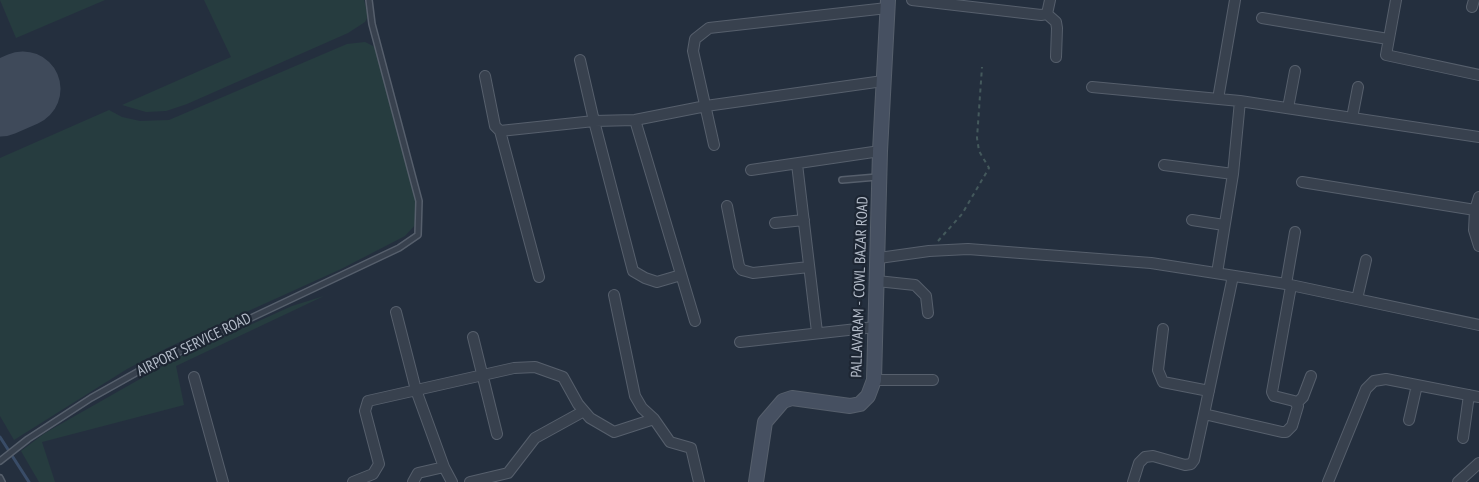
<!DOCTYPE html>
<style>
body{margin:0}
canvas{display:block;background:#242f3e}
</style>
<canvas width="1479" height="482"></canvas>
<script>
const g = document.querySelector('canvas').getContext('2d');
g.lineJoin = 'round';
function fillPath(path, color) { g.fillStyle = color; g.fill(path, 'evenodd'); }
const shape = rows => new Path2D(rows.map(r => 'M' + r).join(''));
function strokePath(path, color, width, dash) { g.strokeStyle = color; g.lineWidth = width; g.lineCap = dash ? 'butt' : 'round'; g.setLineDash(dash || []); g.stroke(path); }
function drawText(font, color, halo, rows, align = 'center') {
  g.font = font + ' "PT Sans Narrow",sans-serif'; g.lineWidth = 4.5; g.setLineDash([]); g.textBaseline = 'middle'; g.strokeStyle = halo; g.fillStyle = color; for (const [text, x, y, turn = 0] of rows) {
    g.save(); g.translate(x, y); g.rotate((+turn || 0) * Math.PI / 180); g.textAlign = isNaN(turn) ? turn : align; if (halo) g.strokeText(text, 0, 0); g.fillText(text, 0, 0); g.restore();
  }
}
fillPath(shape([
 [0,0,105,0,16,38],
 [204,0,364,0,368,16,365,22,348,33,187,104,166,111,146,112,122,105,231,57],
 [365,42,377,48,421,209,416,224,405,236,341,269,169,347,127,369,14,440,0,416,0,158,109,110,122,117,140,121,169,120,347,44],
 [324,296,176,366,184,405,42,442,55,482,39,482,21,451,45,433,177,358,292,306]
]), '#263c3f');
strokePath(shape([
 [0,437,29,482]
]), '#394c67', 3);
strokePath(shape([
 [0,99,23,89]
]), '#3f4a5a', 75);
const lane = shape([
 [842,180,877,177],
 [0,461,28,439,91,398,141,370,399,248,418,235,419,201,372,24,369,0],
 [0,478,2,482]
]);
const street = shape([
 [912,0,1041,15,1047,14,1050,0],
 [1396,0,1386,55,1479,75],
 [1472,7,1474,0],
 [1047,14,1056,22,1057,28,1056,57],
 [1262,18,1388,39],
 [485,76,495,126,500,131,594,121,580,60],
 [1092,87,1240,101,1479,137],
 [1218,99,1235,0],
 [1288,108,1295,71],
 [1352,118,1358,87],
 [635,120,695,321],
 [500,131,539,277],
 [714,145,693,51,695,39,709,28,887,8],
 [797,164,817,332],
 [1164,165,1233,174],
 [751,170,880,151],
 [1302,182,1475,210],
 [1479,197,1475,210,1474,230,1479,246],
 [727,206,739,266,742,270,753,273,809,267],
 [1192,220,1224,225],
 [775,223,804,220],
 [879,258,929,251,968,249,1151,263,1286,284,1479,325],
 [1217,273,1233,174,1240,101],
 [681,275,657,282,645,278,633,271,594,121,635,120,706,106,883,81],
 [1233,276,1204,414,1282,432,1286,432,1292,426,1298,406,1294,401,1274,396,1272,392,1291,286],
 [877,281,915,285,926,296,928,313],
 [1286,284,1295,232],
 [614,295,635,396,642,408,654,419,670,442,691,448,699,482],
 [1357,299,1366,260],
 [396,312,416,390,444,467],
 [1163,329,1158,370,1163,382,1209,391],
 [473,337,497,434],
 [740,342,875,327],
 [194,377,223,482],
 [874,380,933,380],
 [1297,403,1303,397,1311,376],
 [1409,420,1417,385],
 [1463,438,1469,395],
 [353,482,373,474,379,464,365,411,368,401,514,368,535,367,563,377,578,404,590,418,614,432,654,419],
 [413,482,418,473,444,467,452,482],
 [470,482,508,473,535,438,584,411],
 [1133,482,1139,463,1145,457,1153,456,1185,465,1191,464,1194,460,1204,414],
 [1328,482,1366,389,1374,381,1386,379,1479,397],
 [1458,482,1479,463]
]);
const secondary = shape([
 [756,482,765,422,783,401,792,398,850,406,860,404,868,396,874,380,880,151,888,0]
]);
strokePath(lane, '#565f6c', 8);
strokePath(street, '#565f6c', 12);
strokePath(secondary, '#565f6c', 16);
strokePath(shape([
 [938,241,962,214,989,168,979,151,977,138,982,67]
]), '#44595c', 2, [4, 4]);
strokePath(lane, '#38414e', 5);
strokePath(street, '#38414e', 10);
strokePath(secondary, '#465061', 14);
drawText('15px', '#b4bcc9', '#1d2633', [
 ["PALLAVARAM - COWL BAZAR ROAD",860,287,-88],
 ["AIRPORT SERVICE ROAD",194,345,-26]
]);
</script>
